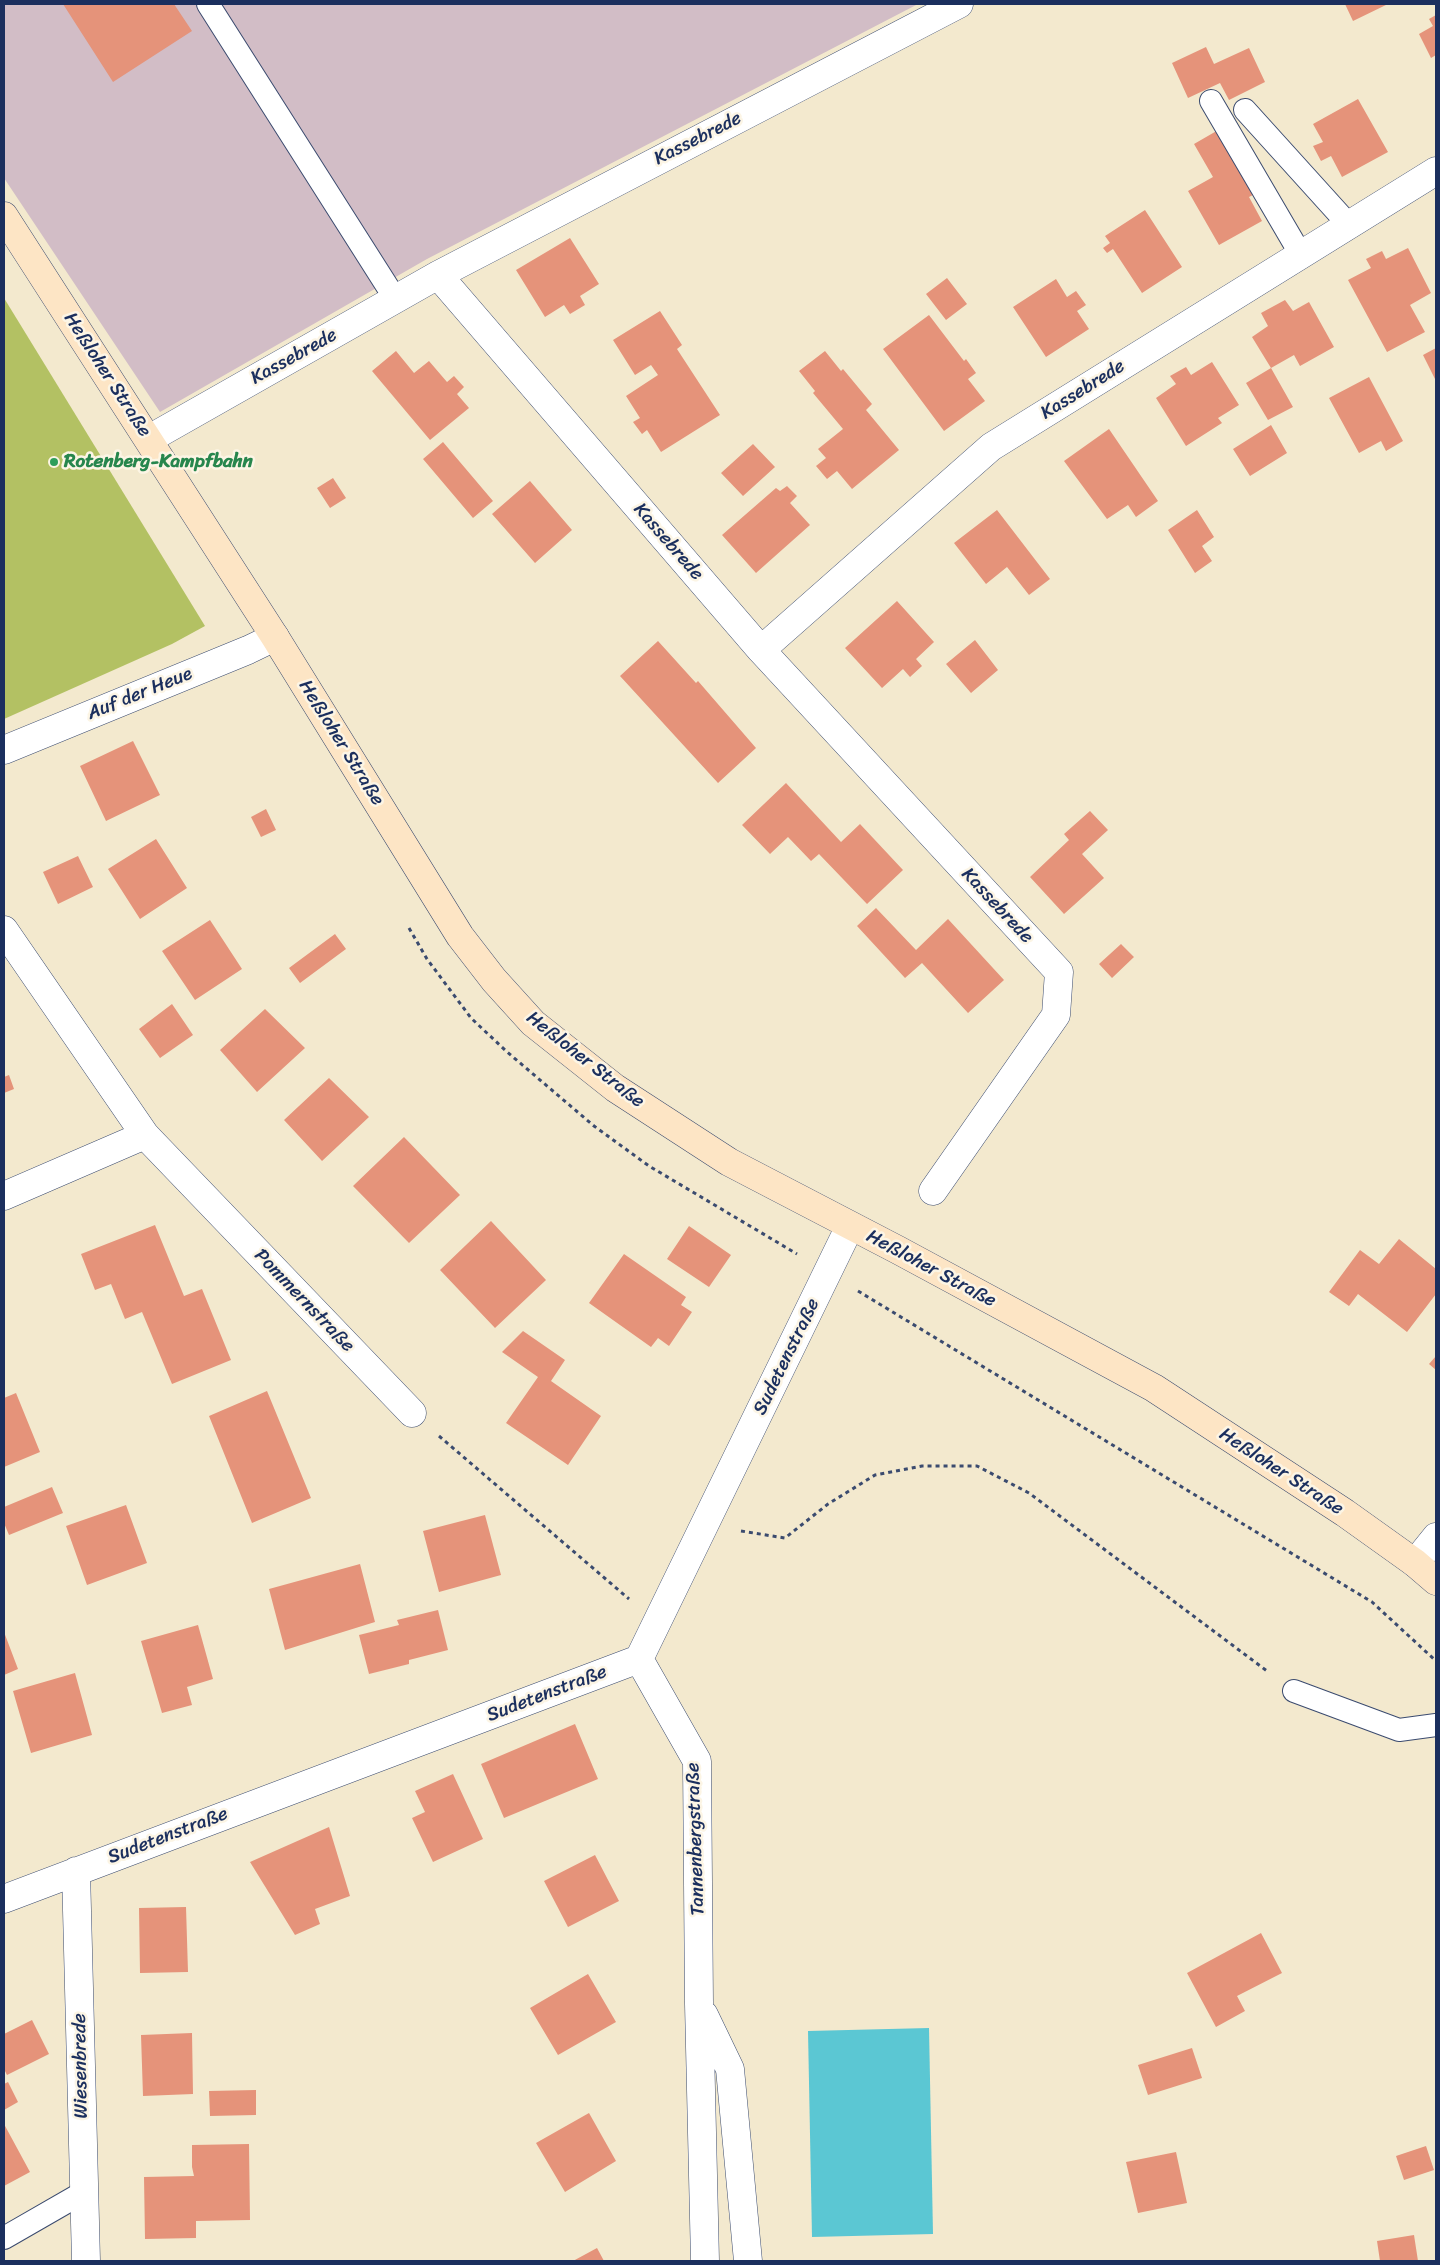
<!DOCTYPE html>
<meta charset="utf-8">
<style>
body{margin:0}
#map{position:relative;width:1440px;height:2265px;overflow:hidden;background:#f3e9ce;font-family:Sriracha,sans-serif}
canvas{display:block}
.frame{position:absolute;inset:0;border:5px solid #1b2f5e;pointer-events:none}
</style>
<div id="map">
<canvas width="1440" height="2265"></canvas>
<div class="frame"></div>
</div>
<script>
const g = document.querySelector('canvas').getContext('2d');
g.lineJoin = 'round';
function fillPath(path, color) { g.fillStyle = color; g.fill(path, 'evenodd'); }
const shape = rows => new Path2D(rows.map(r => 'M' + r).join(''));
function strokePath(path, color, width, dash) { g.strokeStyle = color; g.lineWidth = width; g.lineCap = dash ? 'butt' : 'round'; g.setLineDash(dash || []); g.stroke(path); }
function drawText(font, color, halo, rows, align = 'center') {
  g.font = font + ' Sriracha,sans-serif'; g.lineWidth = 5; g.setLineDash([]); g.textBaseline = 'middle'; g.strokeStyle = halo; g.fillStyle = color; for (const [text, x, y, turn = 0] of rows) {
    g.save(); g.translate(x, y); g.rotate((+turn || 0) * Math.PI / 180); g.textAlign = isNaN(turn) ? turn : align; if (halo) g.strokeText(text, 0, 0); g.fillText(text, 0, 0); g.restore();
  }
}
fillPath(shape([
 [4,4,918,4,427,259,160,412,4,178]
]), '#d2bdc6');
fillPath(shape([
 [4,298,205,626,172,644,4,719]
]), '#b3c163');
fillPath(shape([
 [929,2028,933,2234,812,2237,808,2031]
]), '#5bc7d3');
fillPath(shape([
 [63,4,174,4,192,31,113,82],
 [1345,4,1388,4,1353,21],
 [1436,15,1436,55,1431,58,1419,34,1433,26,1429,19],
 [1206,47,1214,64,1249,48,1265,82,1229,100,1220,83,1188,98,1172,63],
 [1358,99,1388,152,1342,177,1331,156,1321,161,1313,146,1323,142,1313,124],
 [1220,129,1257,193,1249,197,1262,221,1219,245,1188,191,1213,177,1194,144],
 [1145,210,1182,267,1142,293,1113,249,1107,253,1103,248,1110,243,1105,236],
 [570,238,599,284,580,296,585,305,570,314,564,305,545,317,516,270],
 [1408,248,1431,293,1410,305,1425,332,1387,352,1348,280,1371,268,1366,259,1382,251,1386,259],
 [947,278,967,304,946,320,926,294],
 [1056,279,1067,297,1076,291,1086,305,1077,311,1089,329,1046,357,1013,307],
 [1285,300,1293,311,1309,302,1334,347,1300,366,1294,355,1271,368,1293,407,1268,420,1246,383,1271,368,1252,337,1268,326,1261,313],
 [660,311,682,345,677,349,720,415,661,452,647,430,642,434,633,422,640,418,626,396,658,375,651,365,635,375,613,340],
 [929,315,964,361,966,359,976,373,968,379,985,401,944,431,883,349],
 [1436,348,1436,381,1423,355],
 [396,351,414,373,429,361,447,382,454,376,464,387,457,394,469,408,430,440,372,371],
 [825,351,841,371,843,369,872,404,866,410,899,450,852,489,837,471,827,479,816,466,826,458,818,449,843,429,813,393,815,391,799,371],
 [1212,362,1239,405,1218,418,1222,423,1186,446,1156,398,1176,384,1170,376,1186,367,1191,375],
 [1369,377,1403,441,1386,451,1381,441,1359,453,1329,398],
 [1271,425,1287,453,1250,476,1233,449],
 [1109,429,1158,501,1136,517,1128,505,1107,519,1064,461],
 [443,442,493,501,473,518,423,459],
 [753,444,775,467,743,496,721,473],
 [333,478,346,498,330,508,317,488],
 [530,481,572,530,535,563,492,514],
 [787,486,797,496,790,503,810,525,756,573,722,535,776,488,780,491],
 [997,510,1050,579,1029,595,1007,567,986,584,954,543],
 [1197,510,1214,537,1202,546,1212,561,1195,573,1168,530],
 [897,601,934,642,916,659,922,666,910,677,903,669,882,688,845,648],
 [975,640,998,670,971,693,946,664],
 [658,641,696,683,698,681,756,748,718,783,620,676],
 [133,741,160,795,106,821,80,766],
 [786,783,841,842,860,824,903,870,867,904,819,854,811,861,788,837,770,854,742,825],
 [266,809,276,830,261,837,251,817],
 [1090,811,1108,830,1082,854,1104,878,1064,914,1030,877,1069,840,1064,834],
 [156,839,187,888,140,919,108,869],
 [78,856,93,887,58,904,43,872],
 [876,908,916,950,948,919,1004,980,968,1013,922,963,905,978,857,926],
 [210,920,242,969,195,1000,162,951],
 [335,934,346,949,300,983,289,968],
 [1121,944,1134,957,1112,978,1099,964],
 [172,1004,193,1035,160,1058,139,1029],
 [265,1009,305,1048,257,1092,220,1050],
 [9,1075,14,1089,4,1093,4,1077],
 [329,1078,369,1117,322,1161,284,1120],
 [404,1137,460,1195,409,1243,353,1186],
 [491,1221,546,1280,495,1328,440,1270],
 [155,1225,184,1296,202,1289,231,1360,172,1384,142,1312,125,1319,111,1284,95,1290,81,1254],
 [689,1226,731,1255,709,1287,667,1259],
 [1399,1239,1436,1269,1436,1294,1407,1332,1358,1294,1349,1306,1329,1292,1360,1250,1379,1264],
 [624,1254,686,1297,681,1305,692,1312,669,1346,658,1338,651,1347,589,1303],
 [523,1331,565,1360,551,1381,601,1416,568,1465,506,1423,538,1377,502,1352],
 [1436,1356,1436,1370,1429,1364],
 [267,1391,311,1498,252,1523,209,1416],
 [16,1393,40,1452,4,1467,4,1398],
 [52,1487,63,1513,9,1535,4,1523,4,1507],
 [126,1505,147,1563,87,1585,66,1526],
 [485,1515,501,1575,439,1592,423,1531],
 [360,1564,375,1622,285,1650,269,1589],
 [438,1610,448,1650,409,1660,409,1664,369,1674,359,1635,399,1625,397,1620],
 [198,1625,213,1679,187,1687,192,1705,162,1713,141,1641],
 [4,1632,18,1669,4,1675],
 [75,1673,92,1735,31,1753,13,1691],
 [575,1724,598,1779,504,1818,481,1764],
 [453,1774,483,1839,433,1862,412,1818,425,1812,415,1791],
 [329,1827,350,1896,315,1909,320,1924,295,1935,250,1862],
 [595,1855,619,1901,568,1927,544,1881],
 [186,1907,188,1972,140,1973,139,1908],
 [1261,1933,1282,1973,1237,1996,1245,2011,1216,2027,1187,1973],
 [588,1974,616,2022,558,2055,530,2008],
 [32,2020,49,2054,7,2075,4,2069,4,2034],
 [192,2033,193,2094,143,2096,141,2035],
 [1192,2048,1202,2078,1148,2095,1138,2065],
 [8,2082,18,2102,4,2110,4,2084],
 [256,2090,256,2115,210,2116,209,2091],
 [589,2113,616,2161,565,2192,536,2143],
 [4,2124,30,2172,4,2186],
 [249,2144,250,2220,196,2221,196,2238,145,2239,144,2177,194,2176,192,2167,192,2145],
 [1426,2146,1434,2170,1404,2180,1396,2156],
 [1176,2152,1187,2203,1138,2213,1126,2162],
 [1414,2235,1418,2261,1380,2261,1377,2241],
 [597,2248,604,2261,573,2261]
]), '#e5937a');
const lane = shape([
 [208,4,396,300],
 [1211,101,1301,255],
 [1245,110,1349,225],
 [1294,1691,1399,1730,1436,1725],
 [4,2238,84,2192]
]);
const street = shape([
 [438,275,761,650,1059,972,1056,1015,933,1191],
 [149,439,438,275,959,4],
 [761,650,991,447,1436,171],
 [4,750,248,650,275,637],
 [4,930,145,1135,412,1413],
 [4,1196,145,1135],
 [1415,1563,1436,1537],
 [639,1659,697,1761,699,2004,705,2261],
 [76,1871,86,2261],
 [4,1899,639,1659,850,1226],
 [704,2015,730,2069,748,2261]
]);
const secondary = shape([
 [4,216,275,637,460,936,494,980,533,1023,615,1088,729,1162,898,1250,1154,1388,1345,1513,1415,1563,1436,1581]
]);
strokePath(lane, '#3b4b6f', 24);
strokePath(street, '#3b4b6f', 29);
strokePath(secondary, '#3b4b6f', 29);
strokePath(shape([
 [409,928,427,959,471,1018,506,1051,594,1126,649,1166,797,1254],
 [858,1291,1372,1602,1436,1661],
 [439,1436,629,1599],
 [741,1531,785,1538,828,1504,875,1475,922,1466,977,1466,1029,1493,1267,1671]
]), '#3b4b6f', 3, [4, 4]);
strokePath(lane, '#fff', 22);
strokePath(street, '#fff', 28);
strokePath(secondary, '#fde5c5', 28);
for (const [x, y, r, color] of [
 [54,462,5,"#2e9e5b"]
]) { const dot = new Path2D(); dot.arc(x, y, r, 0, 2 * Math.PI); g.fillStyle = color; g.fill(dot); strokePath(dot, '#fcf5e5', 2); }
drawText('19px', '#1b2f5e', '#fcf5e5', [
 ["Kassebrede",698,139,-27],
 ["Kassebrede",294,357,-29],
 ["Heßloher Straße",107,375,57],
 ["Kassebrede",1083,390,-32],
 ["Kassebrede",668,542,49],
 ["Auf der Heue",140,694,-22],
 ["Heßloher Straße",341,743,58],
 ["Kassebrede",997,906,47],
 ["Heßloher Straße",585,1060,38],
 ["Heßloher Straße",931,1269,28],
 ["Pommernstraße",304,1301,46],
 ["Sudetenstraße",787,1357,-64],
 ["Heßloher Straße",1281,1472,33],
 ["Sudetenstraße",547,1694,-21],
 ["Sudetenstraße",168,1836,-21],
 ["Tannenbergstraße",696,1839,-92],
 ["Wiesenbrede",81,2066,-91]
]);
drawText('bold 19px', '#27864d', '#fcf5e5', [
 ["Rotenberg-Kampfbahn",64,462]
], 'left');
</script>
